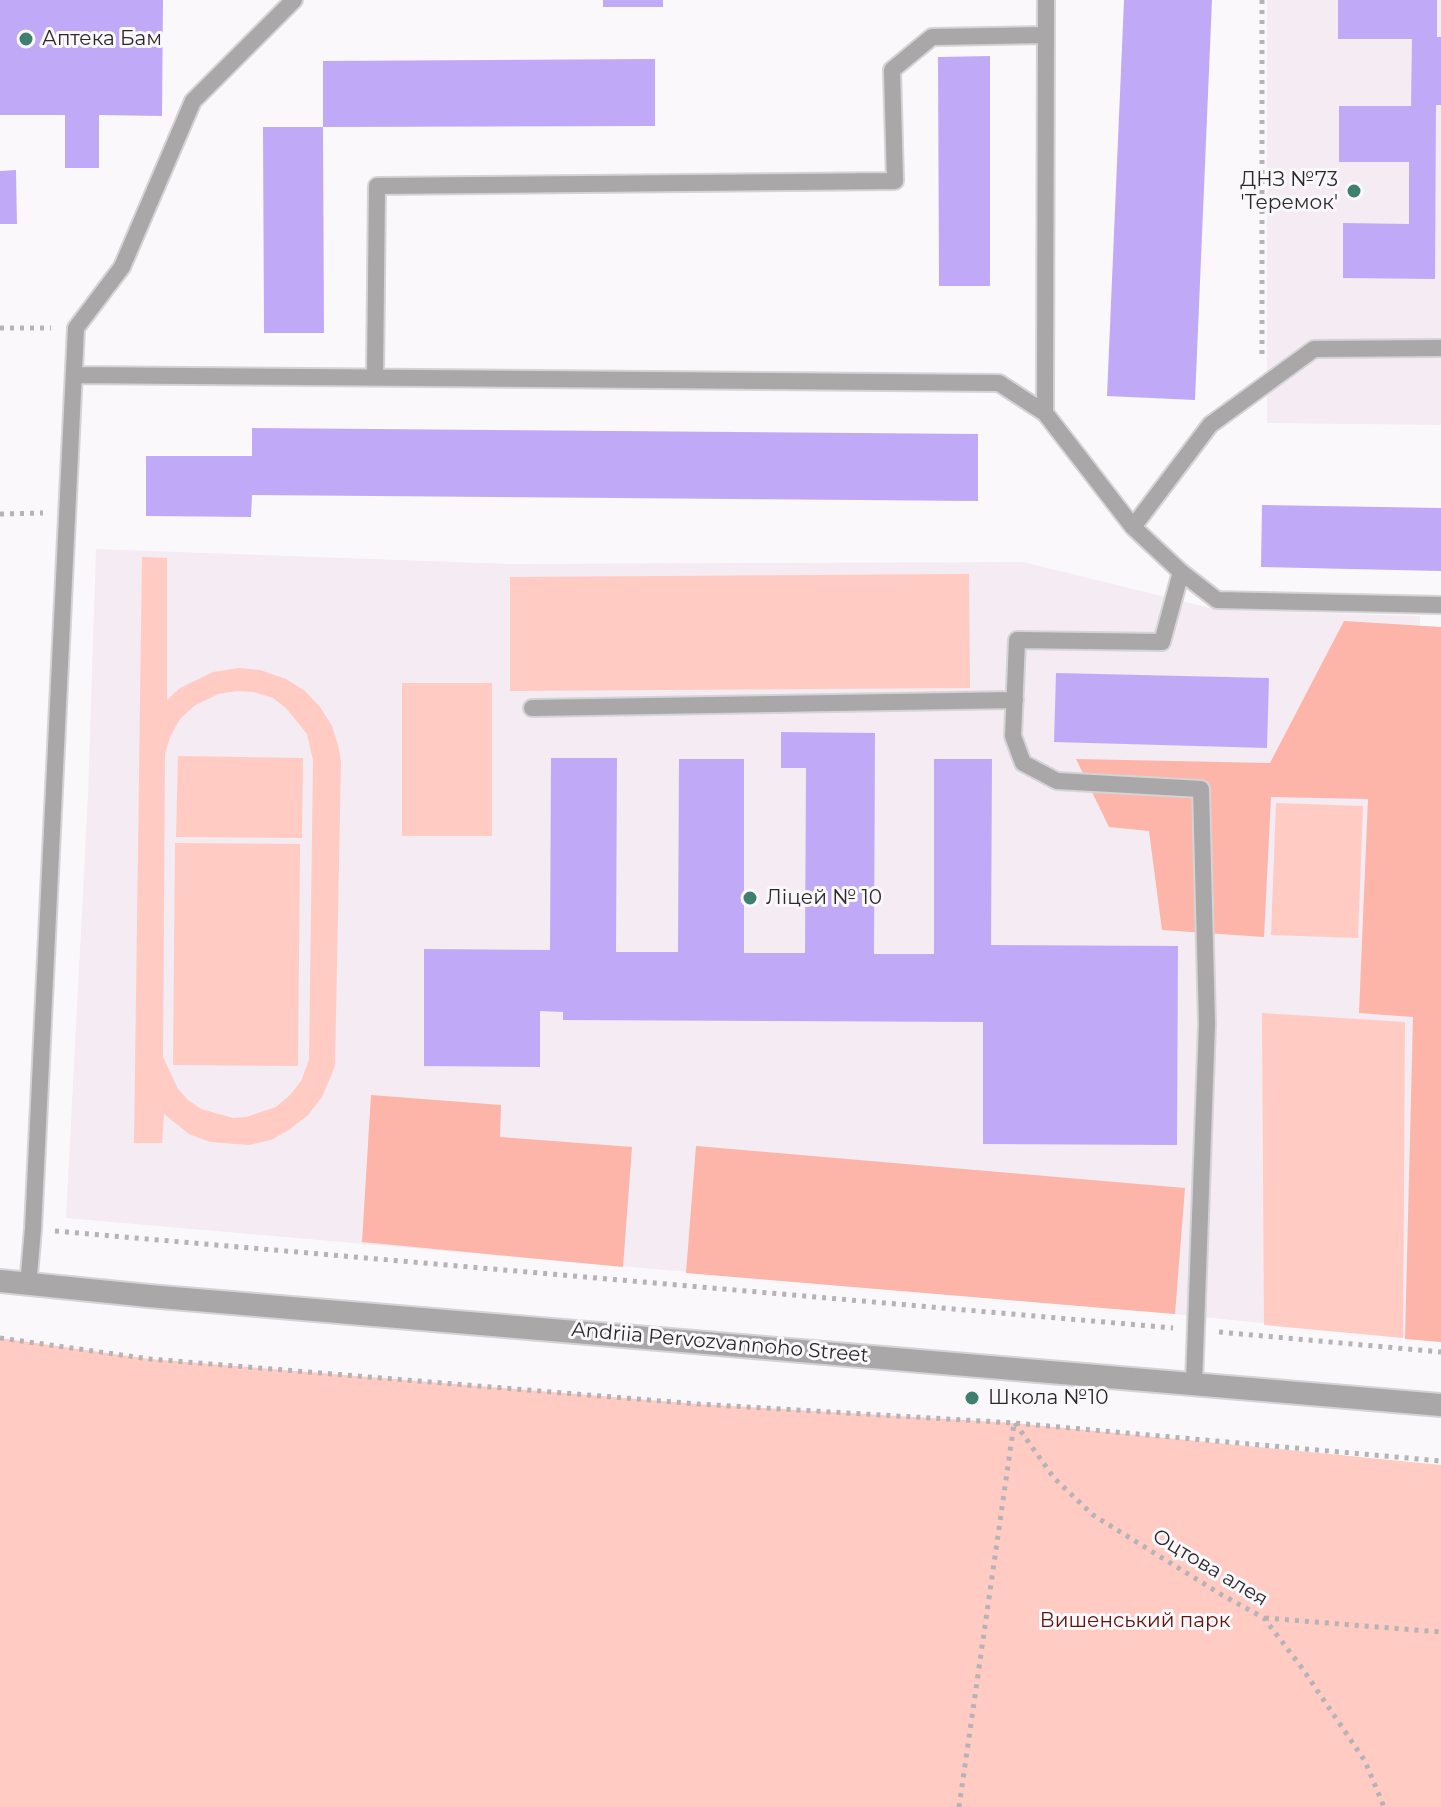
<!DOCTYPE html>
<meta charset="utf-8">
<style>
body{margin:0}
canvas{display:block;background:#fbf8fb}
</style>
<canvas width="1441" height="1807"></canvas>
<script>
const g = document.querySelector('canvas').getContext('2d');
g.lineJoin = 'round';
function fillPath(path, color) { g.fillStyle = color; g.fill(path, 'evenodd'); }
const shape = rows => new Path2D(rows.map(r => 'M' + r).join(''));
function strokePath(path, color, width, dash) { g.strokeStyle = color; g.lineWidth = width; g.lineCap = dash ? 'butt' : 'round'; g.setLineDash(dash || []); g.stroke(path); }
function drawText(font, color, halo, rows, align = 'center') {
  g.font = font + ' Montserrat,sans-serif'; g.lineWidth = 6; g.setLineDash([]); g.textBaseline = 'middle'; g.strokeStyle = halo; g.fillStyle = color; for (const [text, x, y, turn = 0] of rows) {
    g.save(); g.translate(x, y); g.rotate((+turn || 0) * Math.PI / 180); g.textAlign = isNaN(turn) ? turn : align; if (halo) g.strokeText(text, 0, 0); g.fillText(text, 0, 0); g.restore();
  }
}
fillPath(shape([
 [1267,0,1441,0,1441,425,1267,423],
 [96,549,509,564,1023,562,1218,610,1420,616,1416,1339,1184,1315,66,1218,88,796]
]), '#f4ebf3');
fillPath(shape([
 [142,557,167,558,167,700,180,688,213,672,239,668,260,670,286,679,305,691,320,707,332,726,338,745,341,761,335,1066,322,1097,308,1115,289,1130,271,1140,249,1145,210,1142,189,1134,164,1114,162,1143,134,1143],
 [237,691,254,692,273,698,286,708,307,734,313,760,309,1060,301,1081,290,1095,276,1107,246,1117,233,1118,201,1109,188,1100,178,1089,163,1057,165,754,170,737,180,719,194,706,218,694],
 [969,574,970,688,510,691,510,577],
 [402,683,492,683,492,836,402,836],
 [178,756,303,758,302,838,176,837],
 [1276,803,1363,806,1358,938,1271,935],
 [175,843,300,844,298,1066,173,1065],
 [1262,1013,1405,1022,1403,1338,1264,1325],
 [0,1338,150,1359,698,1404,1014,1423,1441,1465,1441,1807,0,1807]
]), '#ffcbc3');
fillPath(shape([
 [1344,621,1441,627,1441,1342,1405,1339,1413,1017,1359,1013,1368,799,1271,797,1264,937,1162,930,1149,831,1109,827,1076,759,1270,763],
 [371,1095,501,1105,500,1137,632,1147,623,1267,362,1242],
 [696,1146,1185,1188,1175,1314,686,1273]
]), '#fdb4a9');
fillPath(shape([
 [0,0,163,0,162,116,99,115,99,168,65,168,65,115,0,115],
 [603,0,663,0,663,7,603,7],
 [1124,0,1212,0,1195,400,1107,396],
 [1338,0,1437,0,1437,37,1441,37,1441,105,1436,105,1435,279,1343,278,1343,223,1409,224,1409,162,1339,162,1339,106,1411,106,1412,39,1338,39],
 [990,56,990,286,939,286,938,57],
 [655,59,655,126,323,127,323,61],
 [263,127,323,127,324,333,264,333],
 [16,170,17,224,0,224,0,171],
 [252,428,978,434,978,501,252,495,251,517,146,516,146,456,252,456],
 [1262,505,1441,508,1441,571,1261,567],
 [1056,673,1269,678,1267,748,1054,742],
 [781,732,875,733,874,954,934,954,934,759,992,759,991,945,1178,946,1177,1145,983,1144,983,1022,563,1020,563,1012,540,1011,540,1067,424,1066,424,949,550,950,551,758,617,758,616,952,678,952,679,759,744,759,744,953,805,953,806,768,781,768]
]), '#c0aaf7');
const service = shape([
 [75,375,999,383,1045,413,1133,527,1181,572,1217,600,1441,605],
 [375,377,377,186,895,181,892,70,932,37,1046,35],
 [1045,413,1046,0],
 [1133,527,1210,425,1314,349,1441,348],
 [1181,572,1162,642,1017,640,1013,736,1023,763,1057,781,1201,789,1207,1024,1194,1382],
 [532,708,1015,700],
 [28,1286,33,1229,76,328,122,267,193,101,294,0]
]);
const tertiary = shape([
 [0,1281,149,1296,1441,1405]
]);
strokePath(service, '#d5d3d5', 20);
strokePath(tertiary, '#d5d3d5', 26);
strokePath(shape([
 [1262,0,1262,355],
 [0,328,51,328],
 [0,514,43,513],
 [55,1231,1173,1328],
 [1219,1332,1441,1352],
 [0,1338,150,1359,698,1404,1014,1423,1441,1461],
 [1015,1423,1054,1478,1093,1515,1222,1595,1264,1618,1302,1668,1365,1761,1384,1807],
 [1265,1618,1441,1632],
 [959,1807,1014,1424]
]), '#b5b3b5', 5, [4, 6]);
strokePath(service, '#a9a7a8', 16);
strokePath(tertiary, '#a9a7a8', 22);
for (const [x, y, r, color] of [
 [26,39,8,"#3e7f6f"],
 [1354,191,8,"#3e7f6f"],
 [750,898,8,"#3e7f6f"],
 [972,1398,8,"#3e7f6f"]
]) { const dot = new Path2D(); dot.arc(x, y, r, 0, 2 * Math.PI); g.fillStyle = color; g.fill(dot); strokePath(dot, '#fbf8fb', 3); }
drawText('20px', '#2a292a', '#fbf8fb', [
 ["Аптека Бам",42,39],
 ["ДНЗ №73",1338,180,"right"],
 ["'Теремок'",1338,203,"right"],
 ["Ліцей № 10",766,898],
 ["Школа №10",988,1398]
], 'left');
drawText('20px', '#2a292a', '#fbf8fb', [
 ["Andriia Pervozvannoho Street",720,1343,5],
 ["Оцтова алея",1210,1568,31]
]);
drawText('20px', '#60120e', '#fbf8fb', [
 ["Вишенський парк",1135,1621]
]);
</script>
